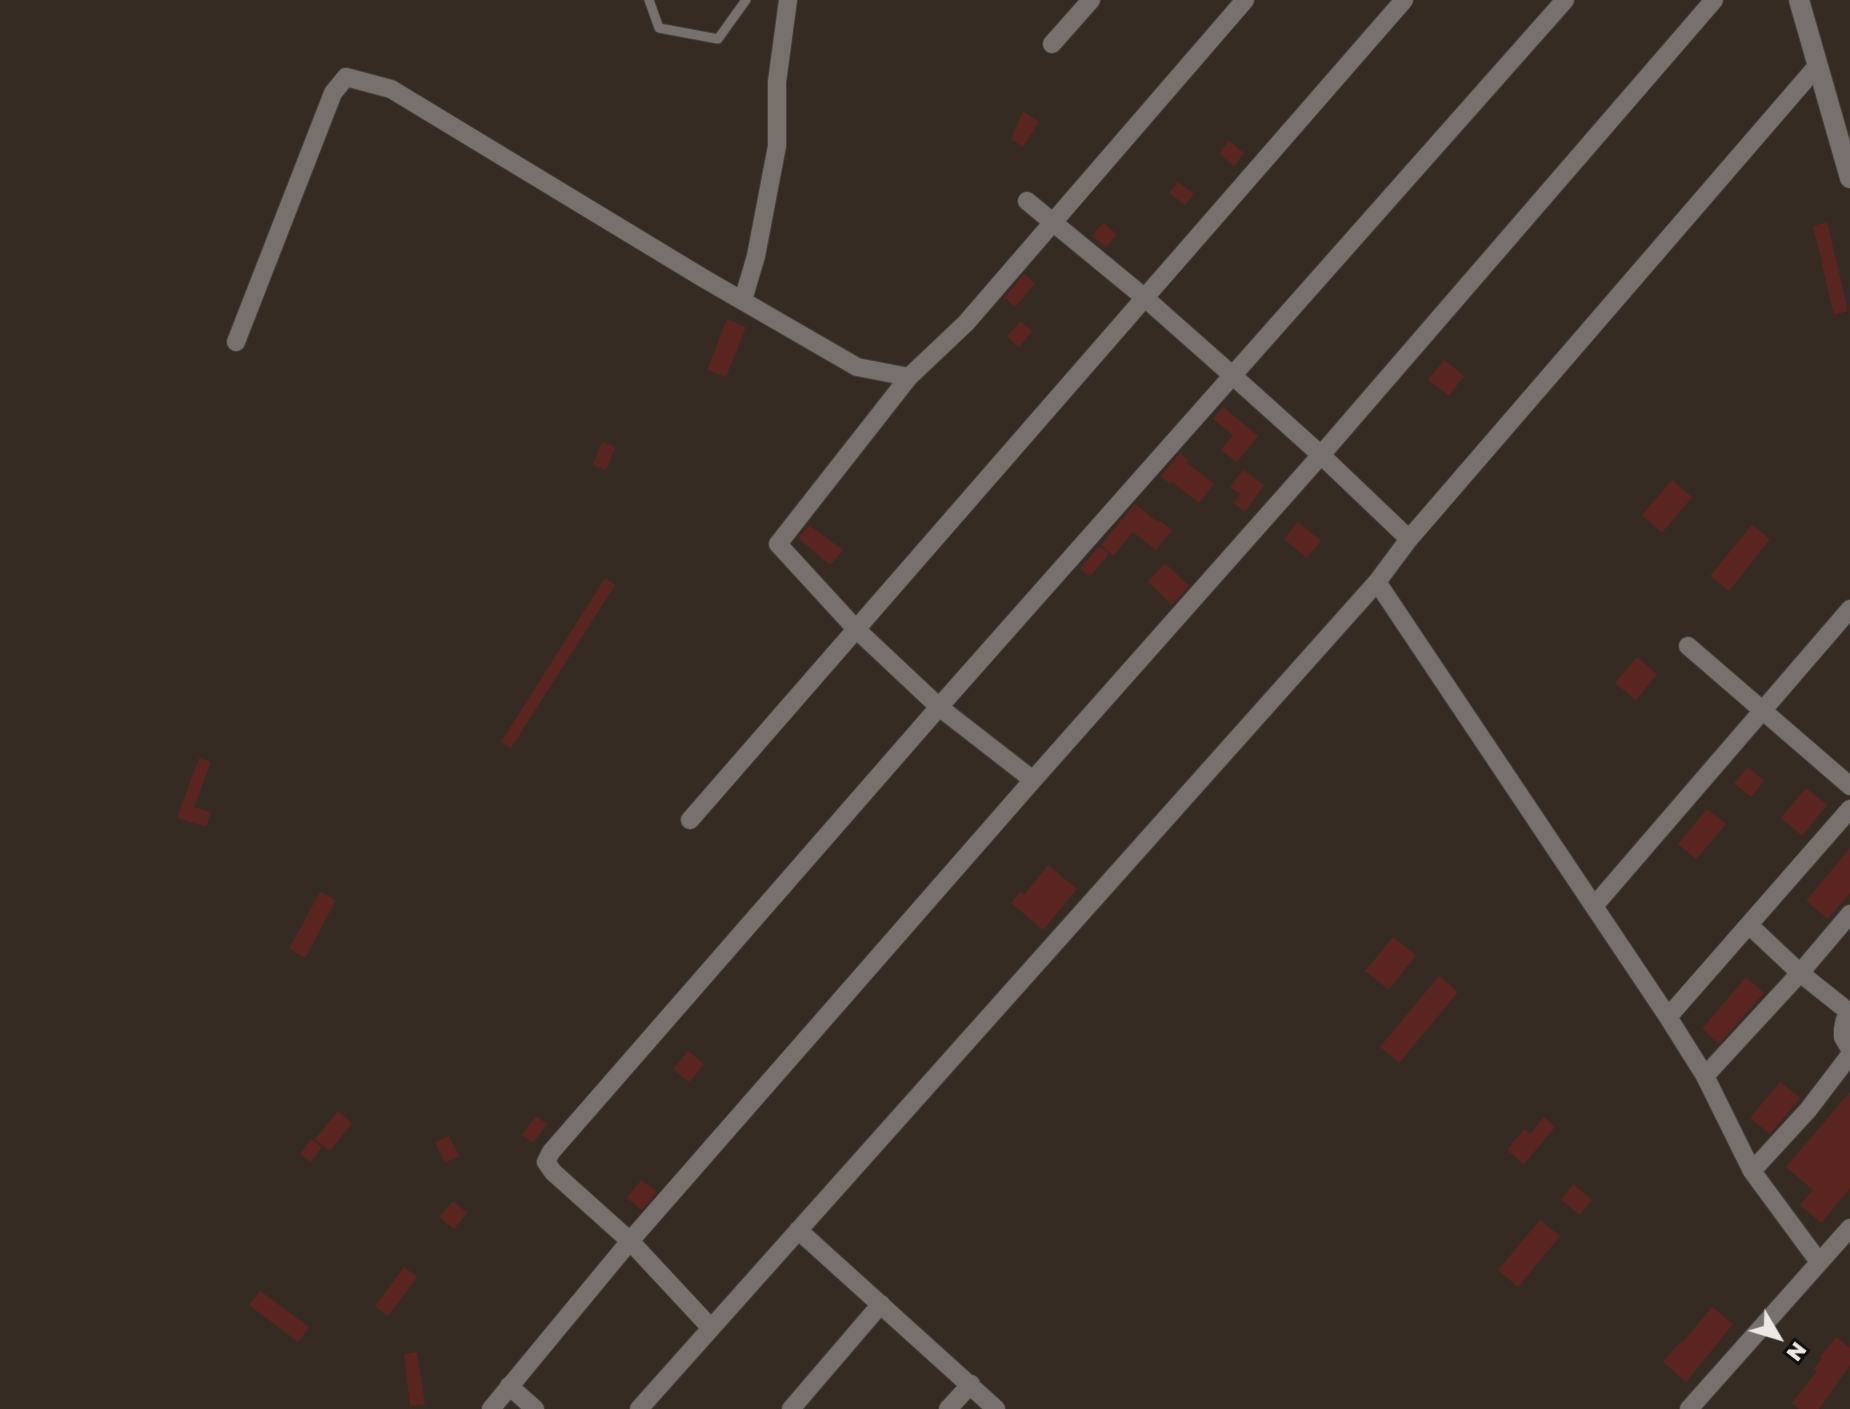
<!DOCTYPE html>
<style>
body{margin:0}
#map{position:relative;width:1850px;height:1409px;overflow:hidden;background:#29231f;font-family:"Golos Text",sans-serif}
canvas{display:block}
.north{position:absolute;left:1738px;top:1297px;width:80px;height:80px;-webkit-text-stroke:6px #0f0d0b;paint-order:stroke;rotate:128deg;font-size:22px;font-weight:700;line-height:32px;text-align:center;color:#ece8e5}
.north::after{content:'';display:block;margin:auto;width:28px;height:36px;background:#ece8e5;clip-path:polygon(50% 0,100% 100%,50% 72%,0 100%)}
</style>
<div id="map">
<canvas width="1850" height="1409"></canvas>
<div class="north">N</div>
</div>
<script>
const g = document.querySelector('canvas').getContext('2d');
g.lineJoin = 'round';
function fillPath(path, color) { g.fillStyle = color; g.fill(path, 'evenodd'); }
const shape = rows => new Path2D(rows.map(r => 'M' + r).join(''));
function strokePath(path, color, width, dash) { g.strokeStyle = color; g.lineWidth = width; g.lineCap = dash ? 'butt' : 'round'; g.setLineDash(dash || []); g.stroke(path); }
fillPath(shape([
 [0,0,1850,0,1850,1409,0,1409]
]), '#362b23');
fillPath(shape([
 [1023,111,1039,122,1023,147,1011,139],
 [1229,141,1244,153,1234,166,1219,154],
 [1178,182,1194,194,1185,205,1169,193],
 [1827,222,1848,311,1834,315,1813,226],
 [1103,223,1117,234,1106,247,1092,236],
 [1024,274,1035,283,1015,307,1004,298],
 [727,319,746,327,726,377,707,370],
 [1020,321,1032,331,1019,347,1007,337],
 [1444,360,1464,376,1449,396,1428,380],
 [1223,407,1258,436,1237,462,1221,450,1233,435,1213,419],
 [602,442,615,447,606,470,593,465],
 [1180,453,1189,460,1187,463,1214,484,1199,503,1172,482,1170,484,1161,476],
 [1243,470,1264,485,1245,512,1234,503,1240,494,1230,487],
 [1672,480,1692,497,1662,533,1642,515],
 [1135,504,1159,523,1160,521,1172,530,1156,550,1133,532,1113,556,1101,545],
 [1298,522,1321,541,1307,558,1284,539],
 [809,525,843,550,830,565,798,538],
 [1752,525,1770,539,1729,591,1710,576],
 [1099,546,1109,554,1090,576,1080,569],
 [1165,563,1189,586,1172,605,1148,582],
 [605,578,615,585,511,748,501,742],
 [1637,657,1657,674,1636,700,1615,683],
 [199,758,211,762,194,807,211,812,206,827,177,818],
 [1748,767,1764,781,1751,797,1734,783],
 [1806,788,1827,805,1802,836,1781,818],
 [1707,809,1726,824,1696,859,1678,844],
 [1850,848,1850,893,1828,919,1806,901],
 [1048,865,1077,889,1043,930,1011,903,1020,892,1024,895],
 [320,892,336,900,305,958,289,949],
 [1393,937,1416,955,1389,990,1365,971],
 [1439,976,1458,992,1399,1063,1380,1047],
 [1746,977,1764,993,1719,1044,1702,1029],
 [688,1051,704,1064,689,1082,673,1069],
 [1780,1082,1800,1098,1770,1134,1750,1118],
 [1850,1092,1850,1188,1821,1223,1800,1205,1813,1190,1786,1167],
 [338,1111,352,1123,330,1151,315,1139],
 [536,1116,547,1124,533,1143,522,1135],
 [1544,1117,1555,1127,1524,1164,1507,1150,1524,1129,1530,1134],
 [449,1136,459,1156,445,1163,435,1142],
 [311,1139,322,1147,311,1162,300,1154],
 [641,1180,657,1192,642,1210,627,1198],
 [1573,1184,1592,1200,1580,1215,1561,1200],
 [453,1201,467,1213,454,1229,439,1217],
 [1540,1220,1560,1236,1518,1287,1498,1270],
 [404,1267,417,1277,388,1316,375,1306],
 [260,1291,309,1327,298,1342,249,1305],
 [1712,1307,1733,1324,1686,1382,1663,1362,1681,1341,1683,1342],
 [1836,1337,1850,1348,1850,1365,1819,1409,1799,1409,1792,1403,1817,1371,1814,1369,1822,1358,1820,1357],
 [417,1352,425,1404,410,1406,404,1354]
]), '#5a2421');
const service = shape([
 [649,0,659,28,718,39,746,0]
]);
const minor = shape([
 [1052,44,1091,0],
 [1027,201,1145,298,1232,375,1321,455,1409,539],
 [743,300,756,256,777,146,777,82,788,0],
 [236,342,333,93,346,77,391,89,703,278,857,367,909,377],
 [1377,582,1668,1017,1705,1076,1752,1171,1819,1262],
 [1688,646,1850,786],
 [1033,780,939,707,856,629,778,544,909,377,966,323,1245,0],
 [690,820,1404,0],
 [1595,905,1850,609],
 [1749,925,1800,973,1849,1012],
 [1850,1011,1845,1020,1843,1029,1843,1037,1850,1049],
 [1668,1017,1850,809],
 [1705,1076,1800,973,1850,914],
 [1752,1171,1808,1110,1850,1055],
 [798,1230,996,1409],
 [711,1328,630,1241,553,1172,546,1162,551,1152,939,707,1565,0],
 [509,1386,535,1409],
 [491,1409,630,1241,1033,780,1321,455,1714,0],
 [639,1409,1377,582,1409,539,1818,65],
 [791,1409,881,1304],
 [948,1409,971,1384],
 [1689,1409,1850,1228]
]);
const tertiary = shape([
 [1799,0,1850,178]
]);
strokePath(service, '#46413e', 11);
strokePath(minor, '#46413e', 20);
strokePath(tertiary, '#46413e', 22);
strokePath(service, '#77706c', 9);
strokePath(minor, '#77706c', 18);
strokePath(tertiary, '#77706c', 20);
</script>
